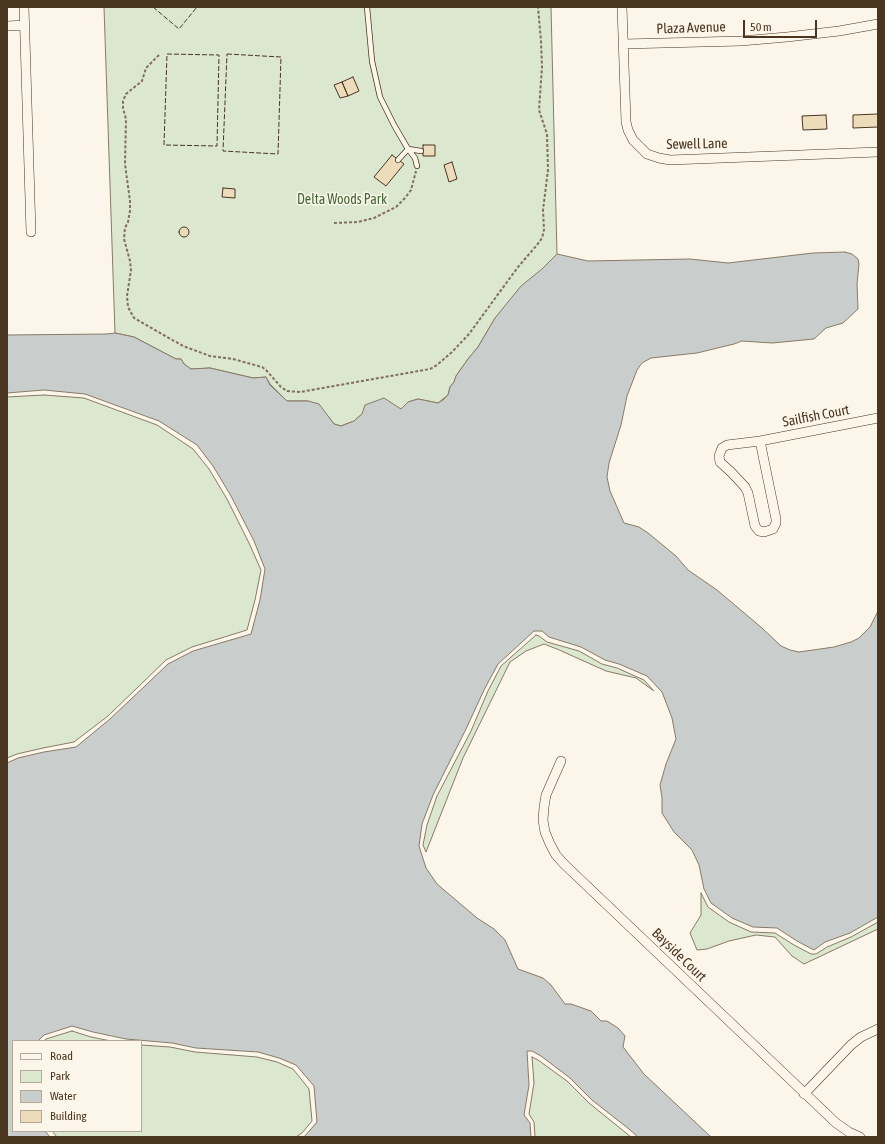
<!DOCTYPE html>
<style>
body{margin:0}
#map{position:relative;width:885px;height:1144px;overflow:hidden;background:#fbf6e9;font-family:"Asap Condensed",sans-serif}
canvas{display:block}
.frame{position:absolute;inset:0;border:8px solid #4a3520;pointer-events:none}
.legend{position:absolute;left:12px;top:1040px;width:130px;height:92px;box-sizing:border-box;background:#fbf6e9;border:1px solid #b4a999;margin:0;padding:5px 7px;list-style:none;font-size:12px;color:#4a3520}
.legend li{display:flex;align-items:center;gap:8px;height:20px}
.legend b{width:20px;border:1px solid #b4a999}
.scale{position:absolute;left:743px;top:20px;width:74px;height:18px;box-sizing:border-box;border:2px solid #4a3520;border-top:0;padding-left:5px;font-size:12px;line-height:14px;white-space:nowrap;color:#4a3520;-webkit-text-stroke:3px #fbf6e9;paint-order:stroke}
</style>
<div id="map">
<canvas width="885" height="1144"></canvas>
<div class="frame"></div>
<ul class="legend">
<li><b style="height:5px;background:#fbf6e9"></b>Road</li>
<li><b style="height:11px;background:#dce7d0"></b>Park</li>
<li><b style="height:11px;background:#c9cecd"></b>Water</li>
<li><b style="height:11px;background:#ecdcbc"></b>Building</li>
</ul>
<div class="scale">50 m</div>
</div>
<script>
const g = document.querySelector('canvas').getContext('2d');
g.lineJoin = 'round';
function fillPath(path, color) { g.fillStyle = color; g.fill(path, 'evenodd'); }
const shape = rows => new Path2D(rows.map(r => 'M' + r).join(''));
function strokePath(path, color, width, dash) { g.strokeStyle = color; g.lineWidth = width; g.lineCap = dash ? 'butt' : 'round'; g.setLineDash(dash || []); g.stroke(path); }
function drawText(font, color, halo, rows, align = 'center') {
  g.font = font + ' "Asap Condensed",sans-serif'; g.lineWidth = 3; g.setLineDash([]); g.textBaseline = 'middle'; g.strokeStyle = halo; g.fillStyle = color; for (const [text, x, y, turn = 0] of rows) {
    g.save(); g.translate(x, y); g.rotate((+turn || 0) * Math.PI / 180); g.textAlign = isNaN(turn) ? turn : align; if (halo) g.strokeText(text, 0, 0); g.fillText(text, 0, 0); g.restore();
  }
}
const green = shape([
 [104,7,551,7,557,254,495,318,478,347,468,359,456,376,454,382,450,387,448,395,438,403,418,399,408,402,401,409,362,414,354,421,341,426,334,424,328,416,308,401,287,401,270,384,266,377,253,378,210,368,191,369,184,364,181,359,176,359,134,337,115,333,104,7],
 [44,395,84,398,157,425,193,449,209,469,227,499,249,543,261,570,255,600,247,630,192,647,166,660,108,716,74,742,43,748,17,754,7,758,7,397,44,395],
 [536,635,539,636,547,642,579,651,602,664,617,668,644,680,654,691,636,678,606,671,557,649,544,644,526,651,510,662,463,758,426,852,423,845,427,825,437,796,471,731,488,691,501,666,536,635],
 [701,893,708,907,729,922,751,932,775,933,794,945,811,954,816,954,827,947,851,937,878,922,878,929,804,964,792,956,775,937,756,935,729,941,707,949,697,950,690,933,701,915,701,893],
 [72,1031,91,1037,111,1041,44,1041,46,1039,72,1031],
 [141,1045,170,1047,195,1052,257,1057,277,1062,293,1069,309,1089,312,1121,302,1133,296,1137,57,1137,52,1131,141,1131,141,1045],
 [532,1057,538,1060,567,1081,589,1103,631,1137,535,1137,534,1122,529,1114,534,1083,532,1057]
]);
fillPath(green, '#dce7d0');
strokePath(green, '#887966', 1);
const water = shape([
 [845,252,852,254,858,259,859,264,857,284,858,309,843,323,826,328,814,339,772,343,742,341,734,344,697,353,651,358,642,363,637,370,627,396,621,425,609,463,607,477,610,491,624,523,639,527,648,533,676,556,688,570,717,590,762,628,781,646,790,650,799,652,834,647,851,642,859,638,870,627,878,611,878,917,850,933,825,942,814,950,797,941,777,928,753,927,732,918,711,903,704,889,699,865,692,850,674,832,662,813,662,798,660,785,666,764,676,739,672,718,662,692,647,676,619,664,605,660,581,647,549,637,542,631,534,631,498,664,484,690,466,729,433,795,422,824,419,846,426,868,437,884,477,918,494,929,505,940,518,969,543,978,551,985,565,1004,571,1004,591,1011,601,1021,607,1021,618,1028,625,1036,623,1047,644,1074,711,1137,638,1137,629,1129,592,1100,570,1078,541,1056,532,1051,527,1051,529,1085,524,1115,530,1123,531,1137,304,1137,317,1122,314,1086,296,1065,279,1058,258,1052,196,1048,172,1043,126,1039,93,1032,72,1026,44,1035,38,1041,13,1041,13,1131,45,1131,50,1137,7,1137,7,763,18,758,44,752,76,747,110,719,168,664,193,651,251,634,260,600,265,569,254,541,231,496,213,466,197,445,159,421,85,394,44,390,7,393,7,335,106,334,115,333,134,337,176,359,181,359,184,364,191,369,210,368,253,378,266,377,270,385,287,401,308,401,319,404,334,424,341,426,354,421,362,414,365,405,384,398,401,409,408,402,418,399,438,403,443,400,448,395,450,387,454,382,456,376,468,359,478,347,495,318,521,286,542,269,557,254,588,261,690,259,728,263,813,253,845,252]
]);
fillPath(water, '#c9cecd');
strokePath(water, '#887966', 1);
const building = shape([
 [353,77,359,91,348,96,342,82,353,77],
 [342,82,348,96,340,98,334,85,342,82],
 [878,114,878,127,853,128,853,115,878,114],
 [826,115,827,129,803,130,802,116,826,115],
 [423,145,435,145,435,156,423,156,423,145],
 [392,155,404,164,386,186,374,177,392,155],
 [452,162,457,179,449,182,444,165,452,162],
 [223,188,235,189,235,198,222,197,223,188],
 '179 232a5 5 0 1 1 10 0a5 5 0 1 1-10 0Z'
]);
fillPath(building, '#ecdcbc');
strokePath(building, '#4a3520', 1);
const lane = shape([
 [367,7,372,61,380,97,394,125,408,149,421,151],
 [398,160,408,149,415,158,417,166]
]);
const street = shape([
 [24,7,31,232],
 [622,7,626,122,628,130,633,140,647,154,659,158,670,160,878,152],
 [7,26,25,25],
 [624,44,741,41,787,37,839,31,878,24],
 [760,441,776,519,776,523,773,529,764,532,759,531,755,526,748,493,745,487,732,473,720,462,719,456,722,448,727,445,760,441,878,418],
 [561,761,546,795,544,807,543,820,545,832,550,844,556,855,564,864,836,1123,849,1132,860,1137],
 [804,1094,851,1045,861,1037,878,1029]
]);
strokePath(lane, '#4a3520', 6);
strokePath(street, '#4a3520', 10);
strokePath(shape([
 [159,55,146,68,142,81,126,94,123,101,123,108,126,119,125,164,130,201,130,211,128,222,125,228,124,239,130,261,131,270,127,296,128,307,134,318,183,346,210,356,233,359,262,367,266,370,281,387,287,391,300,392,430,369,437,365,452,352,469,334,518,267,537,245,542,238,544,230,543,210,548,170,547,134,539,110,542,67,541,41,538,7],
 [334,223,358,222,374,218,396,207,405,198,411,190,416,171]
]), '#7f6f5c', 2, [3, 2]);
strokePath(lane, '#fbf6e9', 4.5);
strokePath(street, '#fbf6e9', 9);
strokePath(shape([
 [153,7,179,29,197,7],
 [167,54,219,55,217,146,164,145,167,54],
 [227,54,281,57,278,154,223,151,227,54]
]), '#4a3520', 1, [5, 2]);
drawText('14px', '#4a3520', '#fbf6e9', [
 ["Plaza Avenue",691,28,-2],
 ["Sewell Lane",697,144,-1],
 ["Sailfish Court",816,416,-11],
 ["Bayside Court",679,955,44]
]);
drawText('14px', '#436837', '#fbf6e9', [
 ["Delta Woods Park",342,200]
]);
</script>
